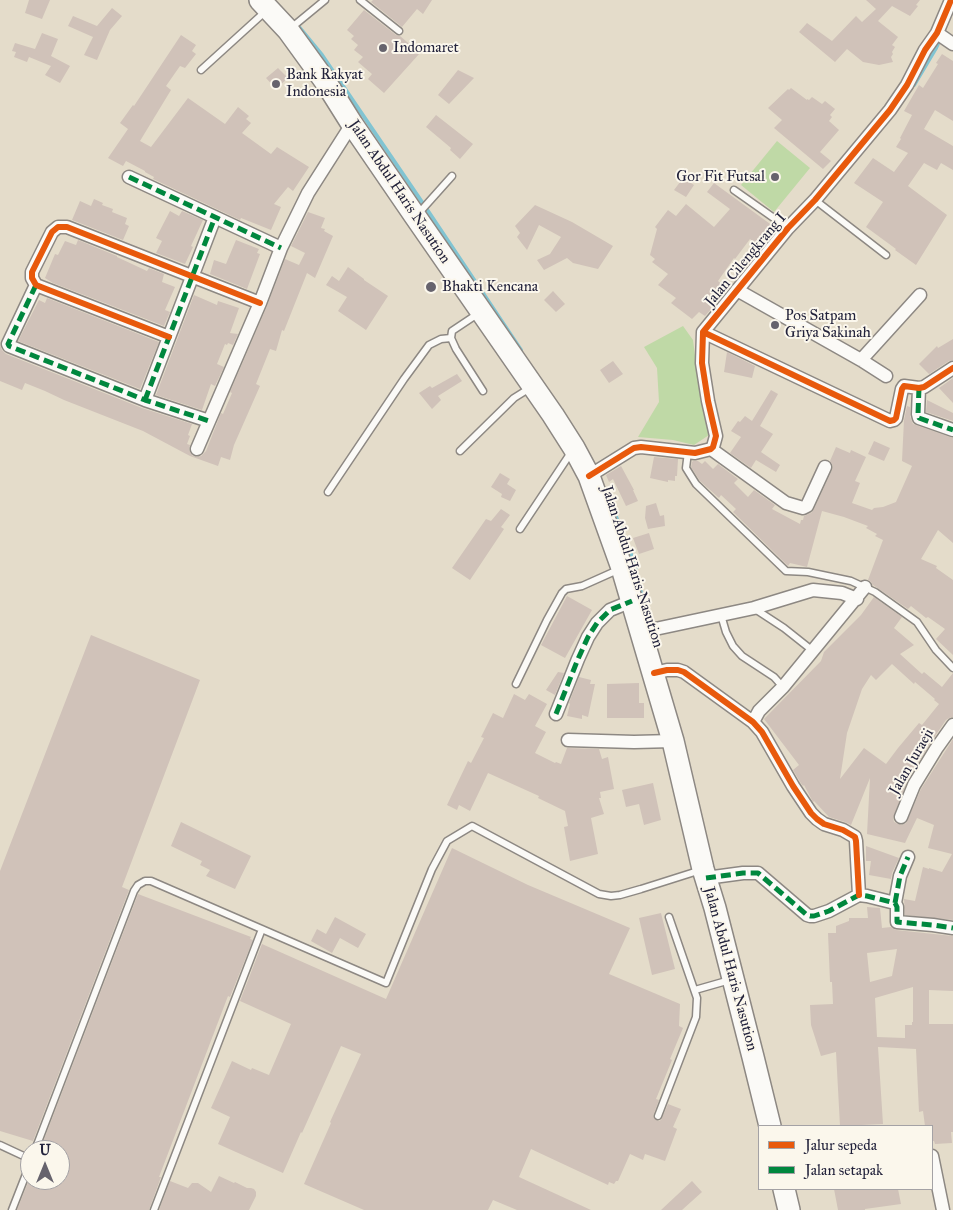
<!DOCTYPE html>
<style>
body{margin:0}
#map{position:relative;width:953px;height:1210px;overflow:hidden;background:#e4dcca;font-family:"IM FELL Great Primer",serif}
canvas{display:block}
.legend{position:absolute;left:758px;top:1125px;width:175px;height:65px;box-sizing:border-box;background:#fbf7ec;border:1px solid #a4a2a5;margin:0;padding:6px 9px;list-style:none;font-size:15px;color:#22223b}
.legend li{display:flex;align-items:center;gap:10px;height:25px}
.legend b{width:25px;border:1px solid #a4a2a5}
.north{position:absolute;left:20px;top:1140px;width:50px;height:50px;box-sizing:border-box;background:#fbf7ec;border:1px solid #a4a2a5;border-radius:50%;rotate:0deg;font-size:14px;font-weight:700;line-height:20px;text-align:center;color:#22223b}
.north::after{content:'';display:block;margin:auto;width:18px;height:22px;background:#66636d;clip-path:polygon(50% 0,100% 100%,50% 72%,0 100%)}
</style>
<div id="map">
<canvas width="953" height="1210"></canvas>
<ul class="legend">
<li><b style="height:6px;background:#e8590c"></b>Jalur sepeda</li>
<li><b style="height:6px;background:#00873e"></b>Jalan setapak</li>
</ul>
<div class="north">U</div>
</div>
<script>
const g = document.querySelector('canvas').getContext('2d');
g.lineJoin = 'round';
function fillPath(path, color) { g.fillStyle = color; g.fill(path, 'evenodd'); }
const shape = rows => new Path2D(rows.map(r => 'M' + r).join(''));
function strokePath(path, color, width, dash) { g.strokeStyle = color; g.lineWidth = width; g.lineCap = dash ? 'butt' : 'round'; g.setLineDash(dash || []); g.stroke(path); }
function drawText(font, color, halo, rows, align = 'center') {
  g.font = font + ' "IM FELL Great Primer",serif'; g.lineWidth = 4; g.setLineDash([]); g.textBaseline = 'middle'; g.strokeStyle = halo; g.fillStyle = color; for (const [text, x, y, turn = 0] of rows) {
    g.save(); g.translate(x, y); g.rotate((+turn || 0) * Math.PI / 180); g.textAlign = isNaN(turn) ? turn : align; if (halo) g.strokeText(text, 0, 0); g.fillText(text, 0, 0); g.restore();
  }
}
fillPath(shape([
 [777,141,810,168,774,212,741,185],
 [683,326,693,340,699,386,706,409,709,435,694,445,673,440,638,437,659,402,657,368,644,347]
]), '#bfd9a6');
strokePath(shape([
 [299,27,322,55,424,205],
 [914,85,936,48,940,39],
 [426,208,521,350],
 [607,494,634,562,644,606]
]), '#81c4d2', 4);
fillPath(shape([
 [29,0,50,0,42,19,25,13],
 [373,0,432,0,423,14,417,9,402,27,371,2],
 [866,0,920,0,916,5,918,6,910,16,892,6,878,21,898,37,892,45,895,47,892,52,893,54,891,57,893,62,879,65,863,62,847,49,835,62,799,32,807,23,832,41,856,16,862,22,876,9],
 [112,8,122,16,110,30,97,60,84,55,93,37,68,26,73,16,97,26],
 [364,10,396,35,400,36,420,53,384,93,368,79,372,74,358,62,363,57,354,50,358,45,351,39,354,36,347,30],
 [42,33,58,39,51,56,70,66,60,83,45,75,51,66,29,57,27,62,14,57,16,52,12,51,15,43,35,49],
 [181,35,196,45,192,51,196,54,185,68,180,66,166,86,171,90,140,141,151,147,188,98,225,124,238,107,249,116,246,119,251,123,242,133,271,154,277,147,309,167,293,191,288,187,274,204,281,207,271,230,241,218,240,220,153,179,154,177,145,172,145,171,126,161,123,166,108,158,128,129,120,123,133,105,134,106],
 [942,54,953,61,953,121,935,110,924,129,953,146,953,170,941,163,937,170,924,163,908,186,947,215,916,265,895,250,896,249,866,227,883,202,854,183,873,158,894,172,908,153,896,147,901,139,900,138,912,115,904,111,919,85,923,88,938,64,936,63],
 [278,68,288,78,276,89,266,78],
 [458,70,474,78,449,104,438,95],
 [791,88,807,100,807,99,809,100,812,97,822,104,825,101,835,109,830,115,832,117,829,121,839,130,820,152,831,161,823,169,774,128,782,120,768,108,788,89,789,90],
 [436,115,473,144,460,159,450,150,451,148,426,127],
 [683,178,694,185,686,197,674,190],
 [714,183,777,229,761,248,750,239,735,259,734,258,718,281,727,289,710,307,712,308,705,316,699,312,692,319,671,303,676,298,658,285,668,274,652,262,655,259,650,255,657,229,655,227,668,210,676,216,686,204,714,227,730,209,707,192],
 [94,199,103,203,102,205,113,209,112,212,127,218,125,224,129,226,123,240,72,220,80,201,91,206],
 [535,205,572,222,613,246,598,269,573,263,567,258,544,270,537,260,550,254,561,237,539,225,527,250,517,237,520,233,515,226],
 [170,211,179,216,182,211,203,220,191,246,193,247,185,264,156,253,162,241,156,238],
 [308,212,325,218,321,228,325,229,324,231,333,236,315,278,307,273,284,331,282,330,276,351,270,349,256,384,260,386,234,445,230,460,221,457,218,466,190,456,143,431,64,400,45,391,25,383,22,390,0,381,0,345,2,350,6,354,142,408,192,424,188,435,190,436,187,444,190,445,189,450,193,456,197,457,201,456,206,451,221,413,223,414,232,393,230,392,267,306,285,259,299,265,305,253,291,246],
 [78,240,117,256,117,257,147,271,149,268,164,274,162,282,175,287,165,310,170,312,164,326,53,283,45,278,55,254,58,255,65,241,76,245],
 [236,240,259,249,257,253,260,254,247,289,210,274,214,260,226,264],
 [348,267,364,279,364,280,388,296,366,330,338,311,347,297,326,285,332,276,339,281],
 [553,291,565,304,556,312,544,300],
 [194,295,217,305,218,301,239,308,230,333,238,334,233,345,228,343,227,345,225,344,217,364,224,367,215,386,211,384,202,410,156,395],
 [47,298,159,342,140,389,18,341,39,300,45,303],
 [953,339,953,360,949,361,929,374,919,364,937,346,938,348],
 [727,352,755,366,752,378,724,372],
 [613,361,623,374,609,383,600,370],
 [457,374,462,381,438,396,441,400,432,409,419,393,430,386,432,388],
 [953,378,953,403,939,388],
 [771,390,778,394,760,426,773,434,761,452,780,465,776,472,756,460,751,468,730,453,741,437,731,431,738,421,740,422,745,416,752,421],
 [927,400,953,413,953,421,926,412],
 [907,406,910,407,910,416,913,424,953,438,953,543,938,530,921,559,937,566,936,568,953,580,953,655,936,639,945,629,928,617,926,618,911,606,908,609,873,585,870,581,868,580,883,540,875,536,877,534,866,528,868,526,844,517,822,511,807,567,790,563,788,566,733,512,736,509,721,495,719,498,700,481,691,467,692,462,693,461,698,461,702,464,705,461,713,469,718,464,738,479,734,483,748,497,754,490,775,505,772,509,800,524,801,520,803,520,804,516,811,513,814,509,832,470,833,466,830,461,836,447,850,453,851,450,866,457,855,481,860,483,852,503,872,510,874,508,883,507,896,502,912,466,902,461,904,420],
 [874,441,890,448,884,461,868,454],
 [654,457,678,459,677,476,675,476,675,481,668,480,668,482,650,478],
 [621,466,634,490,633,490,638,501,626,506,613,479,609,482,606,475],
 [500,473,510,479,507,484,516,490,510,501,501,497,502,494,491,487],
 [656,503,660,516,664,515,665,526,648,529,645,518,646,506],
 [501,509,510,515,501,527,504,529,470,580,452,568,486,519,491,521],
 [649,533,654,549,639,554,633,538],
 [567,596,592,610,565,658,541,645],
 [874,597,902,617,894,628,914,645,900,654,922,674,924,672,942,687,953,673,953,717,949,718,946,720,929,745,907,781,893,818,894,822,898,824,902,825,906,823,921,789,953,739,953,920,905,915,904,899,915,901,923,867,929,869,929,868,942,872,952,854,928,848,934,825,917,818,905,843,867,834,870,778,851,825,845,822,829,817,814,801,813,802,804,785,803,786,800,782,793,770,799,765,764,719,821,661,824,652,861,615],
 [892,664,914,684,915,682,935,699,934,700,939,704,922,725,919,723,898,748,886,764,864,748,840,779,847,733,862,689,871,675,876,680],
 [91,635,200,680,122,887,129,890,33,1141,0,1131,0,871],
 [558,672,564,673,555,695,546,690],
 [579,677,591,680,590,684,595,684,588,717,582,715,582,719,567,716,570,704,569,703],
 [639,683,639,703,644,703,644,718,607,718,607,684],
 [514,694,525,700,529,694,547,704,535,726,546,732,535,753,555,763,556,762,561,764,567,748,599,749,602,759,608,757,614,789,600,792,601,798,599,798,604,814,591,818,598,854,570,861,564,827,568,826,565,811,538,798,539,796,488,773,470,811,459,805,457,810,447,805,468,761,471,763,484,738,481,737,493,713,503,718],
 [653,783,661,820,644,825,639,804,626,807,622,790],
 [181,822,251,856,235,889,206,876,210,870,200,865,202,861,171,846],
 [866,846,899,858,892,873,891,879,869,875,871,861,866,861],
 [452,848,528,885,630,928,609,974,680,1004,679,1026,683,1028,670,1059,672,1060,656,1099,659,1100,653,1116,656,1120,659,1121,661,1120,668,1104,681,1109,673,1127,677,1129,665,1161,645,1154,643,1160,630,1154,618,1181,616,1181,614,1184,609,1182,608,1185,531,1149,519,1177,591,1210,517,1210,493,1200,488,1210,364,1210,304,1184,331,1123,330,1122,361,1054,341,1046,302,1133,301,1132,283,1173,218,1144,230,1117,211,1108,232,1061,251,1070,252,1068,269,1075,291,1024,240,1001,262,944,386,999],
 [138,894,251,937,250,939,253,940,230,997,228,996,159,1177,161,1177,149,1210,17,1210,29,1180,60,1180,60,1150,40,1150],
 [867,907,880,908,882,928,891,927,896,930,953,936,953,991,929,990,929,1024,953,1024,953,1132,951,1132,952,1143,935,1144,934,1141,932,1141,932,1126,925,1126,923,1111,919,1112,916,1049,878,1047,883,1124,840,1126,836,1052,821,1056,811,1025,810,1005,833,1004,832,982,830,982,828,933,836,933,836,926,849,921,849,918,868,918],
 [897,949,892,976,870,982,867,953],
 [913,987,913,1022,912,1022,912,1025,905,1025,905,1038,877,1037,875,998],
 [661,913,675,969,652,975,639,918],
 [335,917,366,934,358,948,340,938,332,953,311,941,317,929,326,934],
 [219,1176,234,1183,235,1182,247,1188,251,1188,254,1189,256,1192,256,1196,249,1210,159,1210,170,1181,188,1188,192,1183,198,1183,211,1192],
 [692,1181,702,1192,682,1210,661,1210],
 [834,1189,898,1189,901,1204,865,1209,865,1210,838,1210]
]), '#d0c2b9');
const lane = shape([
 [360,0,399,31],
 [291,28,325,0],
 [201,70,267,10],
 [734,190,788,228],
 [815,200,886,255],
 [418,214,452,176],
 [479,313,452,331,451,338,456,349,483,391],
 [460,451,514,398,530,388],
 [688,452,686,468,696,484,786,571,808,572,851,581,875,592,917,622,936,650,953,668],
 [328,492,404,379,429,345,441,339,451,338],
 [520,529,572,451],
 [755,609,784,628,813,651],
 [721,615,726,632,733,646,742,656,774,677,783,687],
 [516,684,547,620,562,593,566,589,582,586,620,569],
 [695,990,730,980],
 [658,1116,696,1017,697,998,669,917],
 [0,1145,30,1159],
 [35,1150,134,891,138,885,145,881,151,881,386,983,432,869,447,841,472,826,599,894,611,896,620,895,641,889,701,870],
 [12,1210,30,1164],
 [154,1210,262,929]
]);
const street = shape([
 [937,33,953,44],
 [129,177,281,248],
 [36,285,8,344,9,346,145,400,209,421],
 [737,290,861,360,886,376],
 [703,332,890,421,894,420,896,418,902,389,904,386,919,388,924,387,953,368],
 [169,337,36,285,32,278,32,272,52,232,58,227,67,227,260,303],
 [861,360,920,295],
 [919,388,918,414,919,418,953,430],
 [145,400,215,217],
 [197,449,260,303,281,248,308,193,352,124],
 [711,449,786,503,803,508,807,506,825,467],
 [589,476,634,448,641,447,695,453,711,449,713,447,716,436,708,401,702,363,703,332,788,228,815,200,890,110,907,85,925,50,937,33,951,0],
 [641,632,754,608,813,590,842,593,857,599],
 [654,673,667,670,678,670,684,672,753,722,762,732,793,786,811,813,817,819,824,824,843,830,855,837,856,841,859,895],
 [556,714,578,659,588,637,597,623,610,610,632,601],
 [753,722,759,711,783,687,865,587],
 [568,740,634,742,673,741],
 [901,817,914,785,936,749,953,725],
 [706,878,743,873,758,873,807,915,810,916,814,916,829,911,859,895,867,896,895,903,897,907,897,922,933,925,953,928],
 [895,903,900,876,908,857],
 [932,1156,943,1210]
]);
const highway = shape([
 [260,0,288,30,325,81,352,124,415,216,553,415,574,448,589,476,622,568,673,741,703,869,715,908,753,1057,770,1126],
 [784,1189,789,1210]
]);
strokePath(lane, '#8d8883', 9);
strokePath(street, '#8d8883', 15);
strokePath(highway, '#8d8883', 24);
strokePath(lane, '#fbfaf7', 6);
strokePath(street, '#fbfaf7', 12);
strokePath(highway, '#fbfaf7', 21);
strokePath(shape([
 [129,177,281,248],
 [36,285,8,344,9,346,145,400,209,421],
 [919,388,918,414,919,418,953,430],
 [145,400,215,217],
 [556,714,578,659,588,637,597,623,610,610,632,601],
 [706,878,743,873,758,873,807,915,810,916,814,916,829,911,859,895,867,896,895,903,897,907,897,922,933,925,953,928],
 [895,903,900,876,908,857]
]), '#00873e', 5, [10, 5]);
strokePath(shape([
 [703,332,890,421,894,420,896,418,902,389,904,386,919,388,924,387,953,368],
 [169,337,36,285,32,278,32,272,52,232,58,227,67,227,260,303],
 [589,476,634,448,641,447,695,453,711,449,713,447,716,436,708,401,702,363,703,332,788,228,815,200,890,110,907,85,925,50,937,33,951,0],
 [654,673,667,670,678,670,684,672,753,722,762,732,793,786,811,813,817,819,824,824,843,830,855,837,856,841,859,895]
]), '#e8590c', 6);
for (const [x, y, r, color] of [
 [383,48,5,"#66636d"],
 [276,84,5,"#66636d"],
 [775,177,5,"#66636d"],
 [431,287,6,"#66636d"],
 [775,325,5,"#66636d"]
]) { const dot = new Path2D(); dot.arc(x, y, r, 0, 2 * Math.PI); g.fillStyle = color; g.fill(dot); strokePath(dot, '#fbf7ec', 2); }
drawText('15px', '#22223b', '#fbf7ec', [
 ["Indomaret",393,48],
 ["Bank Rakyat",286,75],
 ["Indonesia",286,92],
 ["Gor Fit Futsal",765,177,"right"],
 ["Bhakti Kencana",442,287],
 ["Pos Satpam",785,316],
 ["Griya Sakinah",785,333]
], 'left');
drawText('15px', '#22223b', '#fbf7ec', [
 ["Jalan Abdul Haris Nasution",399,192,56],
 ["Jalan Cilengkrang I",746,260,-50],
 ["Jalan Abdul Haris Nasution",632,567,72],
 ["Jalan Juraeji",912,762,-60],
 ["Jalan Abdul Haris Nasution",730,969,75]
]);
</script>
